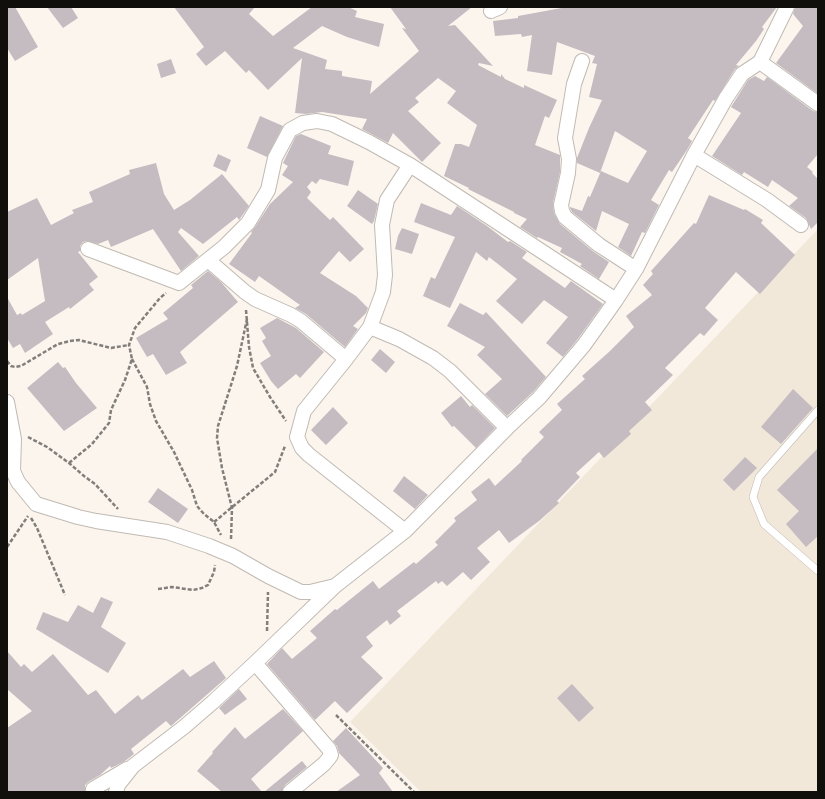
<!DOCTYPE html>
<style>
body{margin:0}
#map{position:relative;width:825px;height:799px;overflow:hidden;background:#fbf5ee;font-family:"Exo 2",sans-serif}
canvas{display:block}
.frame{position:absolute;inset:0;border:8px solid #110f0c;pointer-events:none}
</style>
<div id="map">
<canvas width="825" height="799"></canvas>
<div class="frame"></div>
</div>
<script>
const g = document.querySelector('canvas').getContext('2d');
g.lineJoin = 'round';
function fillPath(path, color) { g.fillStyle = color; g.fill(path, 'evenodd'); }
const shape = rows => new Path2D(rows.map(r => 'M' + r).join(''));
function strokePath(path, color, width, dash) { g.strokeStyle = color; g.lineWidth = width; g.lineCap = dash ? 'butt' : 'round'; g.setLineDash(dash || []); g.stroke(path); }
fillPath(shape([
 [818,229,818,792,421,792,350,722]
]), '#f1e8da');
fillPath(shape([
 [7,7,15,7,38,47,15,61,7,48],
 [47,7,71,7,78,18,63,28],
 [174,7,255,7,249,14,273,36,312,7,348,7,357,11,355,17,384,24,379,47,347,37,322,26,293,48,327,60,325,69,342,71,342,76,372,81,370,94,419,51,402,28,406,29,390,7,472,7,448,26,455,25,493,66,479,63,478,65,501,77,501,74,505,79,524,88,524,85,557,100,549,118,545,116,535,145,560,155,560,172,553,203,554,213,560,224,594,252,609,262,599,279,580,266,582,264,560,252,562,248,538,237,537,238,520,227,527,219,514,213,514,212,468,189,469,188,444,176,455,144,461,144,469,147,477,125,447,103,456,91,438,78,415,98,419,102,408,111,441,143,422,162,393,133,388,143,362,129,367,119,322,112,306,114,295,113,302,58,268,90,249,70,246,73,225,51,206,66,196,54,204,47],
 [567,7,777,7,762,27,764,29,756,41,736,65,739,66,735,69,715,101,713,100,688,138,692,141,687,150,672,172,669,170,651,200,659,205,645,233,642,232,631,256,618,247,629,224,602,211,596,231,572,212,570,208,570,207,582,211,588,196,590,197,601,171,628,183,647,151,615,131,600,173,577,163,577,158,589,128,602,100,589,97,597,64,592,63,595,56,557,42,552,75,527,71,532,35,522,37,521,34,495,36,493,21,518,18,518,16],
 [795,7,818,7,818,94,776,63,803,26,793,14],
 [171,59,176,73,161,78,157,64],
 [755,76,764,81,767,77,813,111,818,112,818,154,807,167,813,172,812,173,818,179,818,222,811,229,806,218,789,206,798,198,772,180,768,187,744,172,742,175,712,156,741,113,731,107,748,80],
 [260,116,283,126,267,157,247,148],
 [301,134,331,146,328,154,354,161,348,186,320,179,316,184,312,181,307,187,311,192,307,198,330,220,333,217,364,249,350,262,339,251,320,273,356,296,368,308,366,313,353,326,358,329,345,347,306,314,295,308,300,305,259,276,255,282,229,264,252,233,251,232,255,227,270,204,293,182,282,175,288,166,283,163,296,136],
 [218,154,231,160,226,172,213,166],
 [156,163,164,194,174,210,190,200,222,174,249,206,239,220,237,217,203,244,181,228,178,232,199,256,181,271,153,229,111,247,108,240,98,244,87,241,83,242,80,246,80,251,78,252,98,277,89,284,94,290,70,309,69,307,45,322,53,334,25,353,20,344,13,348,7,338,7,297,17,315,21,313,22,315,45,301,38,258,7,280,7,212,37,198,51,225,74,213,72,210,93,202,89,192,130,174,129,170],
 [358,190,378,204,374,221,372,224,347,206],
 [709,195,744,210,745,209,763,220,761,223,795,255,760,294,736,272,705,308,718,320,704,336,700,333,665,368,673,375,645,402,652,410,629,431,631,434,604,458,599,452,576,473,580,477,557,501,559,503,539,521,509,543,499,530,477,548,490,562,471,580,463,572,447,586,442,581,438,584,436,581,397,611,401,616,390,625,387,620,366,637,373,646,361,657,383,678,347,713,335,701,315,720,267,664,282,648,292,659,317,638,310,631,335,609,337,610,373,581,379,589,414,562,416,564,438,545,435,542,456,521,454,518,477,500,471,492,489,478,495,486,522,461,521,460,544,437,539,432,562,410,557,404,585,379,582,376,610,351,634,327,626,316,652,295,643,285,653,274,651,271,694,223,696,224],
 [421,203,451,215,457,206,487,226,508,242,510,241,527,252,522,258,565,288,571,281,603,304,577,340,563,357,546,343,568,317,544,300,522,324,496,301,517,279,489,257,487,261,476,252,450,308,423,296,431,277,435,279,455,237,414,222],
 [402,228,419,234,412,254,395,249,398,236],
 [208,271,221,282,238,302,180,352,187,363,166,375,153,354,147,357,136,338,168,319,163,313,193,288,191,285],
 [460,303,483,315,486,312,546,377,533,392,507,416,485,394,502,379,477,355,485,347,447,326],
 [277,318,296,328,324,352,300,378,296,374,278,389,271,381,260,363,271,356,262,341,266,338,260,328],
 [380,349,395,362,386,373,371,360],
 [58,362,63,368,65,367,76,383,97,408,64,431,27,388],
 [793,389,813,408,781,444,761,427],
 [461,396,470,407,472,405,495,428,476,448,454,426,452,427,441,413],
 [333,407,348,423,326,445,311,430],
 [818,448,818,536,806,547,786,524,799,511,777,490],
 [745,457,757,468,734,491,723,480],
 [404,476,428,495,415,509,393,491],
 [158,488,188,509,178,523,148,502],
 [101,597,113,602,101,627,126,643,108,673,36,629,43,612,68,622,78,605,93,613],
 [7,651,21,667,24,664,32,672,53,654,88,695,96,690,115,714,138,695,142,700,183,669,190,677,214,661,226,678,171,726,166,721,131,749,134,754,125,761,111,768,110,766,100,775,88,782,85,785,85,792,7,792,7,728,32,711,7,689],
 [572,684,594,708,579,722,557,698],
 [239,689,247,699,225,715,219,708],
 [283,709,303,731,251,779,262,792,222,792,197,771,213,753,212,752,235,727,245,739],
 [346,728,383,768,379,773,393,792,336,792,360,775,339,753,337,746,333,741],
 [302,761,307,767,285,785,282,792,264,792]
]), '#c4bcc1');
const lane = shape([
 [818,410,759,477,753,497,764,524,818,571]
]);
const street = shape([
 [491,11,500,7],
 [582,61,574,84,565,138,569,159,568,173,561,205,562,211,565,217,599,245,636,269],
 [760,62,818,104],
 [694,155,767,200,801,225],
 [88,249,179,283,224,247,248,223,268,190,275,158,290,130,303,123,317,121,332,124,369,142,410,165,616,300],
 [208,260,245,292,255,299,291,315,301,321,346,359],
 [370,327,399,339,433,358,450,371,507,428],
 [7,402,14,439,13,471,18,482,36,504,78,517,96,521,167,532,209,546,233,556,268,576,301,592,310,592,335,586],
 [405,531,309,455,302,448,297,437,304,411,346,359,370,327,383,292,385,275,382,225,387,200,410,165],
 [255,663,329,749,331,755,329,758,324,764,290,792],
 [93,789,127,769],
 [116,792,118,785,133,766,184,727,213,702,255,663,335,586,405,531,507,428,539,398,584,345,616,300,636,269,694,155,726,98,742,74,760,62,787,7]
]);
strokePath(lane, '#c0bab3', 8);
strokePath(street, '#c0bab3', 16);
strokePath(shape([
 [246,310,249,347,253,368,270,397,286,421],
 [132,359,147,387,150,404,156,421,174,452,192,490,197,506,204,514,214,522,221,535],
 [7,361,11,366,15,367,21,366,58,344,70,341,79,340,111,348,129,345],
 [28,437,47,447,69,463,84,476,95,484,118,509],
 [69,463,92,444,109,423,111,410,125,380,132,359,129,345,135,328,160,298,166,293],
 [31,518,37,528,65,595],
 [214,522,275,472,285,446],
 [231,539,232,508,222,468,217,438,218,426,237,366,247,319],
 [7,547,28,516],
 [158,589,172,587,193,590,202,588,208,585,214,572,215,565],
 [267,631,268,592],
 [336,715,414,792]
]), '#827e7a', 2.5, [4, 2]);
strokePath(lane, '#fff', 7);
strokePath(street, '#fff', 14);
</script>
